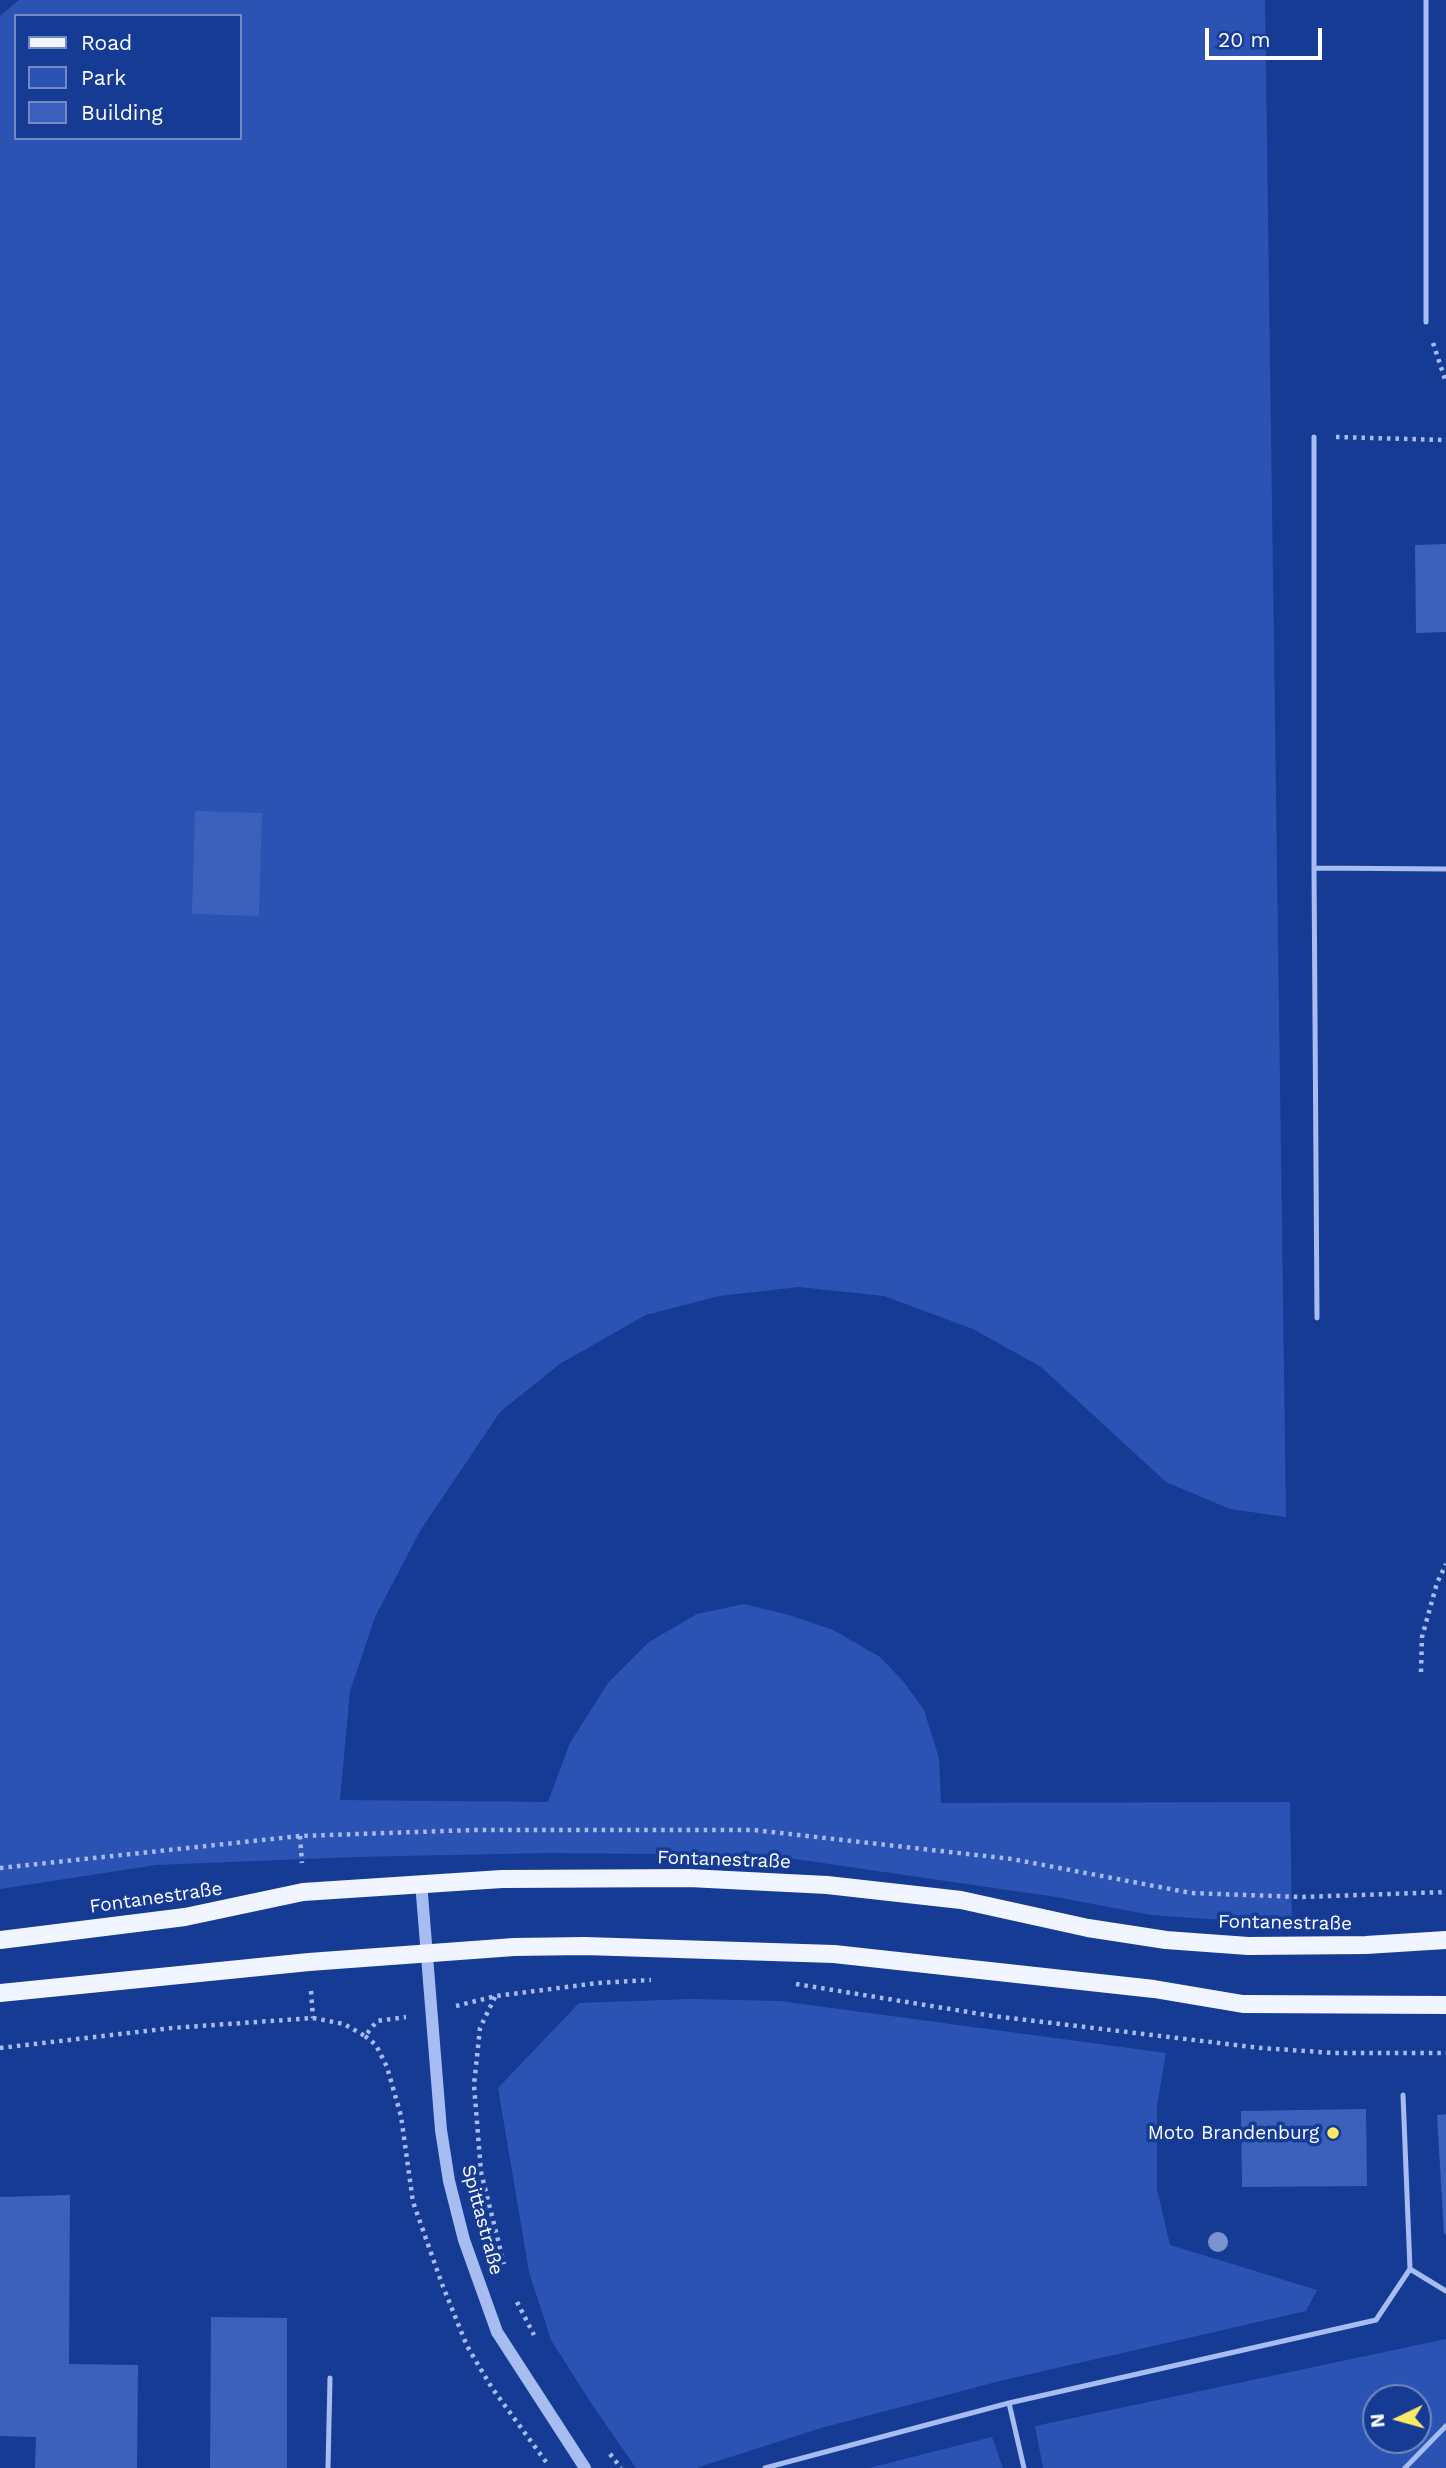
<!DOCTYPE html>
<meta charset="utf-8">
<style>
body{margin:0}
#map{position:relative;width:1446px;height:2468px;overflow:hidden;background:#163b95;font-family:"Work Sans",sans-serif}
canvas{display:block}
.legend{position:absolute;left:14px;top:14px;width:228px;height:126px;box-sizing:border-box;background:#163b95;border:2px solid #7389bf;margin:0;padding:9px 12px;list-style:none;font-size:21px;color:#fff}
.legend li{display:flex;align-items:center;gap:14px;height:35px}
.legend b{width:35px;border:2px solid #7389bf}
.north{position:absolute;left:1362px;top:2384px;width:70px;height:70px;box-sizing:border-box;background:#163b95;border:2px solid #7389bf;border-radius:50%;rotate:265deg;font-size:19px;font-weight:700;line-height:28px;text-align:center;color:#fff}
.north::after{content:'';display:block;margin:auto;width:24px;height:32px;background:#ffea67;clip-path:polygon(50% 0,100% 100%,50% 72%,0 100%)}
.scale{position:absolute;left:1205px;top:28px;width:117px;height:32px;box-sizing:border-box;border:4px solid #fff;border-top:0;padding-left:9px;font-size:21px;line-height:24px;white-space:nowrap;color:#fff;-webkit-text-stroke:5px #163b95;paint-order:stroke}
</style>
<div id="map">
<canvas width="1446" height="2468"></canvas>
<ul class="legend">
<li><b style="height:9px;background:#f1f5ff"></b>Road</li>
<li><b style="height:19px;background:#2a53b4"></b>Park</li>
<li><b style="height:19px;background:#3b61bc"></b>Building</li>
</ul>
<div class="north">N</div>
<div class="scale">20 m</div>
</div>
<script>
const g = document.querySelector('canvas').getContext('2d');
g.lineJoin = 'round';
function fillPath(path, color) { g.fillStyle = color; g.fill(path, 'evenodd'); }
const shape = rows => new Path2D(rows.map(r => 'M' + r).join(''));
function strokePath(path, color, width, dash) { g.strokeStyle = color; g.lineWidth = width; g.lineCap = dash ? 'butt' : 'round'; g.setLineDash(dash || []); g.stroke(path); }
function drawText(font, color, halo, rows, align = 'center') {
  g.font = font + ' "Work Sans",sans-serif'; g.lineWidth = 7; g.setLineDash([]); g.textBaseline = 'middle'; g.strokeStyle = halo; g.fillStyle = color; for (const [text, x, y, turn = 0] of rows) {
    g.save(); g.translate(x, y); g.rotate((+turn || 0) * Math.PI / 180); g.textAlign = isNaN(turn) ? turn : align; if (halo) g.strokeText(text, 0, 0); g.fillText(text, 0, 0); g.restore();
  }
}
fillPath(shape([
 [19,0,1265,0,1286,1517,1230,1509,1166,1482,1041,1367,973,1329,884,1296,799,1287,719,1296,646,1315,561,1363,500,1412,420,1531,375,1617,350,1691,340,1800,548,1802,570,1743,608,1683,649,1642,697,1614,744,1604,789,1615,833,1630,880,1657,903,1681,924,1710,939,1758,941,1803,1290,1802,1292,1925,1151,1915,1056,1897,767,1855,548,1853,354,1857,156,1865,0,1889,0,16],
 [16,16,240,16,240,138,16,138],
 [691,1999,780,2001,1166,2053,1157,2105,1157,2189,1170,2245,1317,2290,1306,2311,1000,2381,821,2428,696,2468,636,2468,591,2403,551,2340,529,2272,498,2088,579,2003],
 [1446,2339,1446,2468,1043,2468,1035,2426],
 [1376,2398,1418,2398,1418,2440,1376,2440],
 [992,2437,1003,2468,869,2468]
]), '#2a53b4');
fillPath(shape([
 [1446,544,1446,632,1416,633,1415,545],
 [195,811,262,813,259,916,192,914],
 [1366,2109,1367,2186,1242,2187,1241,2111],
 [1446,2114,1446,2234,1444,2234,1437,2115],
 [70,2195,69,2364,138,2365,137,2468,35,2468,36,2437,0,2436,0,2197],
 [211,2317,287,2318,287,2468,210,2468]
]), '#3b61bc');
strokePath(shape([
 [1433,343,1446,382],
 [1336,437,1446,440],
 [1421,1672,1422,1637,1437,1583,1446,1564],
 [300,1836,302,1863],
 [0,1868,300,1836,474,1830,754,1830,1012,1859,1191,1893,1302,1897,1446,1892],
 [796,1984,993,2016,1261,2048,1334,2053,1446,2053],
 [311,1991,313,2018],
 [495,1997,480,2028,474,2085,481,2172,504,2264],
 [456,2006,496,1996,598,1983,651,1980],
 [365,2036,376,2045,387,2067,401,2116,413,2202,442,2284,467,2346,492,2388,549,2466],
 [0,2048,172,2028,313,2018,344,2024,365,2036,377,2021,406,2017],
 [517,2302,534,2335],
 [610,2454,621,2468]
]), '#a7bdf1', 4.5, [3.5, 5]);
strokePath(shape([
 [1426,322,1426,0],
 [1314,868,1314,437],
 [1317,1318,1314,868,1446,869],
 [1410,2269,1446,2291],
 [1009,2403,1024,2468],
 [328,2468,330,2378],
 [765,2468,1009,2403,1376,2320,1410,2269,1403,2095],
 [1405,2468,1446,2426]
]), '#a7bdf1', 5);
strokePath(shape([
 [421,1882,441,2130,449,2181,464,2240,497,2332,585,2468]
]), '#a7bdf1', 12);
strokePath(shape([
 [0,1940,185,1917,303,1892,502,1879,689,1878,827,1885,961,1900,1088,1928,1166,1940,1248,1946,1366,1945,1446,1940],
 [0,1993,309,1962,514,1947,585,1946,834,1954,1154,1989,1243,2004,1446,2005]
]), '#f1f5ff', 18);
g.fillStyle = '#7b94ce';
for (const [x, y] of [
 [1218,2242]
]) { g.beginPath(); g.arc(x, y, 10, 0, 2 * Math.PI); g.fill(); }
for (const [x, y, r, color] of [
 [1333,2133,7,"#ffea67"]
]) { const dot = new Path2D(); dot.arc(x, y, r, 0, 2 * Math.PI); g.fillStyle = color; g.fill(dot); strokePath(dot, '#163b95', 2.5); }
drawText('19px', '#fff', '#163b95', [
 ["Fontanestraße",724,1860,2],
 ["Fontanestraße",156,1898,-8],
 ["Fontanestraße",1285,1923,1],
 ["Spittastraße",482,2220,75]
]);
drawText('19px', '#fff', '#163b95', [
 ["Moto Brandenburg",1319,2133]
], 'right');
</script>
